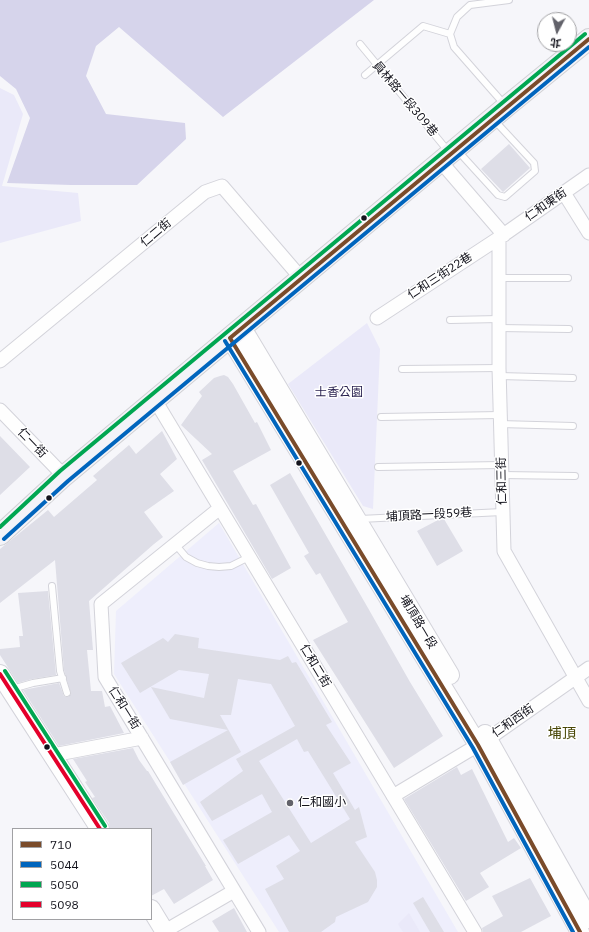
<!DOCTYPE html>
<meta charset="utf-8">
<style>
body{margin:0}
#map{position:relative;width:589px;height:932px;overflow:hidden;background:#f6f6fa;font-family:"IBM Plex Sans","Noto Sans TC",sans-serif}
canvas{display:block}
.legend{position:absolute;left:12px;top:828px;width:140px;height:92px;box-sizing:border-box;background:#fff;border:1px solid #a1a1a4;margin:0;padding:5px 7px;list-style:none;font-size:12px;color:#13131c}
.legend li{display:flex;align-items:center;gap:8px;height:20px}
.legend b{width:20px;border:1px solid #a1a1a4}
.north{position:absolute;left:537px;top:12px;width:40px;height:40px;box-sizing:border-box;background:#fff;border:1px solid #a1a1a4;border-radius:50%;rotate:187deg;font-size:11px;font-weight:700;line-height:16px;text-align:center;color:#13131c}
.north::after{content:'';display:block;margin:auto;width:14px;height:18px;background:#62626a;clip-path:polygon(50% 0,100% 100%,50% 72%,0 100%)}
</style>
<div id="map">
<canvas width="589" height="932"></canvas>
<ul class="legend">
<li><b style="height:5px;background:#7a4b2a"></b>710</li>
<li><b style="height:5px;background:#0065bd"></b>5044</li>
<li><b style="height:5px;background:#00a651"></b>5050</li>
<li><b style="height:5px;background:#e4002b"></b>5098</li>
</ul>
<div class="north">北</div>
</div>
<script>
const g = document.querySelector('canvas').getContext('2d');
g.lineJoin = 'round';
function fillPath(path, color) { g.fillStyle = color; g.fill(path, 'evenodd'); }
const shape = rows => new Path2D(rows.map(r => 'M' + r).join(''));
function strokePath(path, color, width, dash) { g.strokeStyle = color; g.lineWidth = width; g.lineCap = dash ? 'butt' : 'round'; g.setLineDash(dash || []); g.stroke(path); }
function drawText(font, color, halo, rows, align = 'center') {
  g.font = font + ' "IBM Plex Sans","Noto Sans TC",sans-serif'; g.lineWidth = 3; g.setLineDash([]); g.textBaseline = 'middle'; g.strokeStyle = halo; g.fillStyle = color; for (const [text, x, y, turn = 0] of rows) {
    g.save(); g.translate(x, y); g.rotate((+turn || 0) * Math.PI / 180); g.textAlign = isNaN(turn) ? turn : align; if (halo) g.strokeText(text, 0, 0); g.fillText(text, 0, 0); g.restore();
  }
}
fillPath(shape([
 [219,523,458,932,279,932,114,674,116,611]
]), '#eeeefc');
fillPath(shape([
 [0,88,14,95,23,114,2,186,78,193,81,221,0,243],
 [367,323,380,349,373,509,363,506,288,384],
 [409,913,420,932,403,932,398,924]
]), '#eae9f9');
fillPath(shape([
 [0,0,374,0,223,117,119,27,96,46,86,76,106,114,185,123,186,139,137,185,71,185,7,183,30,118,16,89,0,76]
]), '#d6d4eb');
fillPath(shape([
 [509,144,530,168,503,192,481,169],
 [224,375,228,377,233,384,255,423,257,422,271,450,233,471,253,505,256,504,291,568,272,579,202,460,212,454,181,425,202,396,199,392,214,378,220,376],
 [162,431,177,459,160,474,174,491,144,512,163,537,154,544,89,601,93,650,87,650,91,691,102,691,105,707,110,706,124,733,59,746,23,690,59,683,64,696,68,697,71,694,64,670,55,560,0,603,0,549,48,510,54,517,97,480,93,476,129,445,136,454],
 [0,436,30,467,0,495],
 [290,473,368,608,410,682,443,736,394,768,313,640,348,622,320,573,316,575,304,556,309,553,270,485],
 [444,519,463,551,437,566,417,531,438,520],
 [48,591,56,675,32,679,18,683,0,655,0,649,20,647,19,636,23,636,18,593],
 [175,634,199,638,198,648,280,660,288,656,292,663,296,662,332,722,326,725,351,763,333,773,355,810,359,807,367,837,355,842,375,872,377,880,377,887,368,902,336,917,335,922,321,932,289,932,265,889,284,879,276,866,300,851,289,835,238,864,223,840,272,812,262,794,212,821,200,802,243,771,236,759,295,726,271,684,238,679,231,715,220,715,241,752,183,785,170,762,228,730,170,719,151,687,204,698,209,674,179,670,140,693,121,663,163,638,168,642],
 [297,739,304,752,308,751,350,819,311,843,259,761],
 [133,748,139,760,147,771,148,771,206,866,205,866,213,880,174,904,164,889,151,896,151,829,110,829,109,823,92,798,95,797,85,782,87,781,73,759],
 [457,767,461,775,472,769,508,842,514,838,521,848,480,873,489,887,466,901,404,799],
 [530,878,551,916,521,932,483,932,482,928,503,916,492,896],
 [423,897,444,932,430,932,413,903],
 [234,908,247,932,219,932,212,921]
]), '#dedee7');
const lane = shape([
 [360,44,448,151],
 [365,75,423,26,450,34],
 [504,104,454,47,450,34,457,17,470,5,509,0],
 [457,150,498,195,505,197,535,171,534,163,494,120],
 [499,278,568,278],
 [450,320,499,319],
 [499,328,569,329],
 [402,369,499,368],
 [500,376,573,378],
 [381,417,500,415],
 [500,424,573,426],
 [378,467,501,465],
 [502,475,575,476],
 [360,519,502,512],
 [175,544,186,557,197,563,208,566,219,567,231,566,249,557],
 [52,586,60,671,67,693],
 [12,689,33,683,63,678]
]);
const street = shape([
 [441,162,504,235],
 [564,193,589,233],
 [499,238,499,368,504,551,589,701],
 [377,318,499,238,589,175],
 [0,361,205,192,222,186,301,278],
 [155,400,475,932],
 [0,410,64,476],
 [220,508,101,604,105,677,259,932],
 [53,755,142,738],
 [393,796,488,739,589,668],
 [165,931,234,891]
]);
const secondary = shape([
 [242,328,450,675],
 [230,338,478,745,580,932],
 [0,674,100,829],
 [485,734,589,919],
 [151,909,165,932]
]);
const primary = shape([
 [0,535,64,476,507,106,589,39]
]);
strokePath(lane, '#d3d3da', 8);
strokePath(street, '#d3d3da', 15);
strokePath(secondary, '#d3d3da', 20);
strokePath(primary, '#d1d1d4', 22);
strokePath(lane, '#fefefe', 6);
strokePath(street, '#fefefe', 13);
strokePath(secondary, '#fefefe', 18);
strokePath(primary, '#f3f3f8', 20);
strokePath(shape([
 [580,932,478,745,230,338,589,39]
]), '#7a4b2a', 4);
strokePath(shape([
 [225,341,473,748,573,932],
 [4,539,68,481,589,47]
]), '#0065bd', 4);
strokePath(shape([
 [0,527,60,471,585,34],
 [5,671,105,826]
]), '#00a651', 4);
strokePath(shape([
 [0,674,100,829]
]), '#e4002b', 4);
for (const [x, y, r, color] of [
 [364,218,3.5,"#13131c"],
 [299,463,3.5,"#13131c"],
 [49,498,3.5,"#13131c"],
 [47,747,3.5,"#13131c"],
 [290,803,4,"#62626a"]
]) { const dot = new Path2D(); dot.arc(x, y, r, 0, 2 * Math.PI); g.fillStyle = color; g.fill(dot); strokePath(dot, '#fff', 1.5); }
drawText('12px', '#13131c', '#fff', [
 ["員林路一段309巷",405,99,50],
 ["仁和東街",546,205,-35],
 ["仁二街",156,233,-40],
 ["仁和三街22巷",440,276,-33],
 ["仁一街",32,443,46],
 ["仁和三街",502,481,-91],
 ["埔頂路一段59巷",429,515,-3],
 ["埔頂路一段",418,622,59],
 ["仁和二街",315,666,59],
 ["仁和一街",124,708,58],
 ["仁和西街",513,721,-35]
]);
drawText('12px', '#28204f', '#fff', [
 ["士香公園",339,393]
]);
drawText('12px', '#13131c', '#fff', [
 ["仁和國小",298,803]
], 'left');
drawText('14px', '#484605', '#fff', [
 ["埔頂",562,734]
]);
</script>
